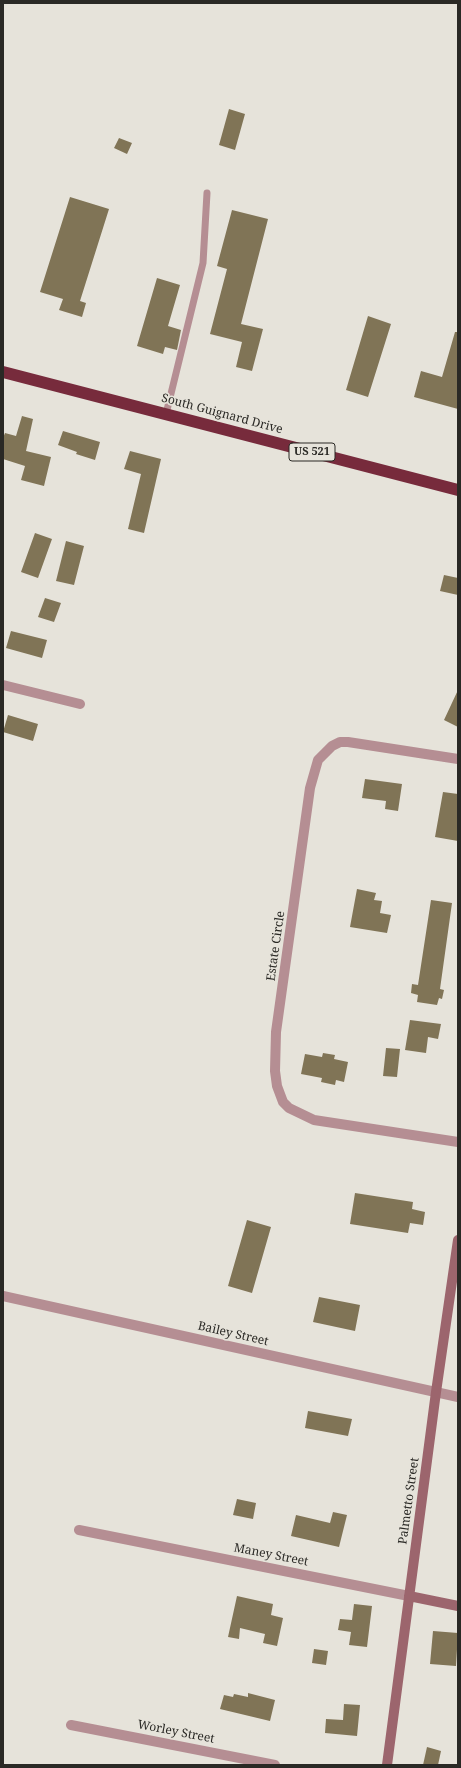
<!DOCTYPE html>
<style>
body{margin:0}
#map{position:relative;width:461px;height:1768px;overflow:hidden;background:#e6e3da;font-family:"Noto Serif",serif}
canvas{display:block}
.frame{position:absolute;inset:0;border:4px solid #2a2925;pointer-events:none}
</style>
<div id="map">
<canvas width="461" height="1768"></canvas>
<div class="frame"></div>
</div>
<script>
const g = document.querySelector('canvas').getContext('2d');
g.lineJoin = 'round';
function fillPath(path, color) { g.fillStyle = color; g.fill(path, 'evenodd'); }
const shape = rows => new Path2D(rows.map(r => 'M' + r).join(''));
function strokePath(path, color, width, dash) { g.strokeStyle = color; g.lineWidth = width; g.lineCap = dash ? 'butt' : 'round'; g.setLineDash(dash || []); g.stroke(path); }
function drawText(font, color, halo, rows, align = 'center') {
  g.font = font + ' "Noto Serif",serif'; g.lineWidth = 3.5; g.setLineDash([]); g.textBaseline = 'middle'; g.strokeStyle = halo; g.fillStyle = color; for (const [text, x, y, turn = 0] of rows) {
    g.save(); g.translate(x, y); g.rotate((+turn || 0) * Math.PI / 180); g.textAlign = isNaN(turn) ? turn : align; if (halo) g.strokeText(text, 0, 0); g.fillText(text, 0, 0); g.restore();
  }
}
fillPath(shape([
 [229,109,245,114,235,150,219,145],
 [119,138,132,143,127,154,114,148],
 [70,197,109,209,80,301,86,303,82,317,59,310,63,299,40,292],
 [232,210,268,219,241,324,263,329,252,371,236,367,242,342,210,334,227,269,217,266],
 [157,278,180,285,168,326,181,330,177,350,165,347,163,354,137,346],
 [368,316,391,324,368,397,346,390],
 [455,332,458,332,458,409,414,397,421,371,442,377],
 [22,416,33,419,26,451,51,457,44,486,21,480,25,466,3,459,3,438,5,433,16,436],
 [63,431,100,442,95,460,76,454,77,452,58,445],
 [130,451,161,459,144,533,128,529,141,474,124,469],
 [35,533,52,539,38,578,21,572],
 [66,541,84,546,74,585,56,581],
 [444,575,458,578,458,595,440,591],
 [45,598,61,603,54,622,38,617],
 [11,631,47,640,42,658,6,648],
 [458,690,458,727,444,720],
 [8,715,38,724,33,741,3,732],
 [365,779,402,784,398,811,385,809,386,801,362,798],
 [443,792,458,794,458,841,435,837],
 [357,889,376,893,374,900,382,901,380,913,391,915,387,933,350,927],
 [431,900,452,903,440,989,444,990,442,999,439,998,437,1005,417,1002,418,995,411,993,412,984,418,985],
 [410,1020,441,1024,438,1039,428,1037,426,1053,405,1050],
 [386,1048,400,1049,397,1077,383,1076],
 [323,1053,335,1055,334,1059,348,1062,344,1082,336,1080,335,1085,321,1082,322,1078,301,1074,305,1054,322,1057],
 [355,1193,413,1202,412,1209,425,1212,423,1225,410,1223,408,1233,350,1224],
 [247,1220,271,1227,252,1293,228,1286],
 [319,1297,360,1305,355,1331,313,1322],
 [308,1411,352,1419,348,1436,305,1428],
 [237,1499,256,1503,253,1519,233,1515],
 [333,1512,347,1515,339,1547,291,1536,296,1515,330,1523],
 [237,1596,273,1604,271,1615,283,1618,277,1646,263,1643,265,1634,240,1628,239,1639,228,1637],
 [354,1604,372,1606,367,1647,349,1645,351,1632,338,1630,340,1619,352,1620],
 [433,1631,458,1633,456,1666,430,1664],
 [314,1649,328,1651,326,1665,312,1663],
 [248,1693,275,1700,270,1721,220,1709,224,1695,233,1697,234,1694,248,1697],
 [344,1704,360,1705,357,1736,325,1733,326,1719,343,1720],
 [427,1747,441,1751,438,1765,423,1765]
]), '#807456');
strokePath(shape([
 [166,414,203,263,207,193]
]), '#b58e93', 7);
strokePath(shape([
 [3,685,80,704],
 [458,759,348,742,340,742,332,746,318,760,310,788,276,1032,275,1071,277,1086,283,1102,289,1108,314,1120,458,1142],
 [3,1296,458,1397],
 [79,1530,409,1596],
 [71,1725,275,1765]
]), '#b58e93', 10);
strokePath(shape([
 [409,1596,458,1606],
 [387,1765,436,1392,458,1240]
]), '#9c656d', 10);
strokePath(shape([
 [3,372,458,490]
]), '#772b3c', 12);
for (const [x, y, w] of [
 [312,452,46]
]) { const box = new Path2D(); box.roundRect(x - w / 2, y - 9, w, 18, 3); g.fillStyle = '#e6e3da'; g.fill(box); strokePath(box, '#2a2925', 1); }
drawText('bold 11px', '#2a2925', null, [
 ["US 521",312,452]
]);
drawText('12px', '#2a2925', '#e6e3da', [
 ["South Guignard Drive",222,414,15],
 ["Estate Circle",276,946,-82],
 ["Bailey Street",233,1334,13],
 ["Palmetto Street",409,1501,-82],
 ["Maney Street",271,1555,11],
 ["Worley Street",176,1732,11]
]);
</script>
